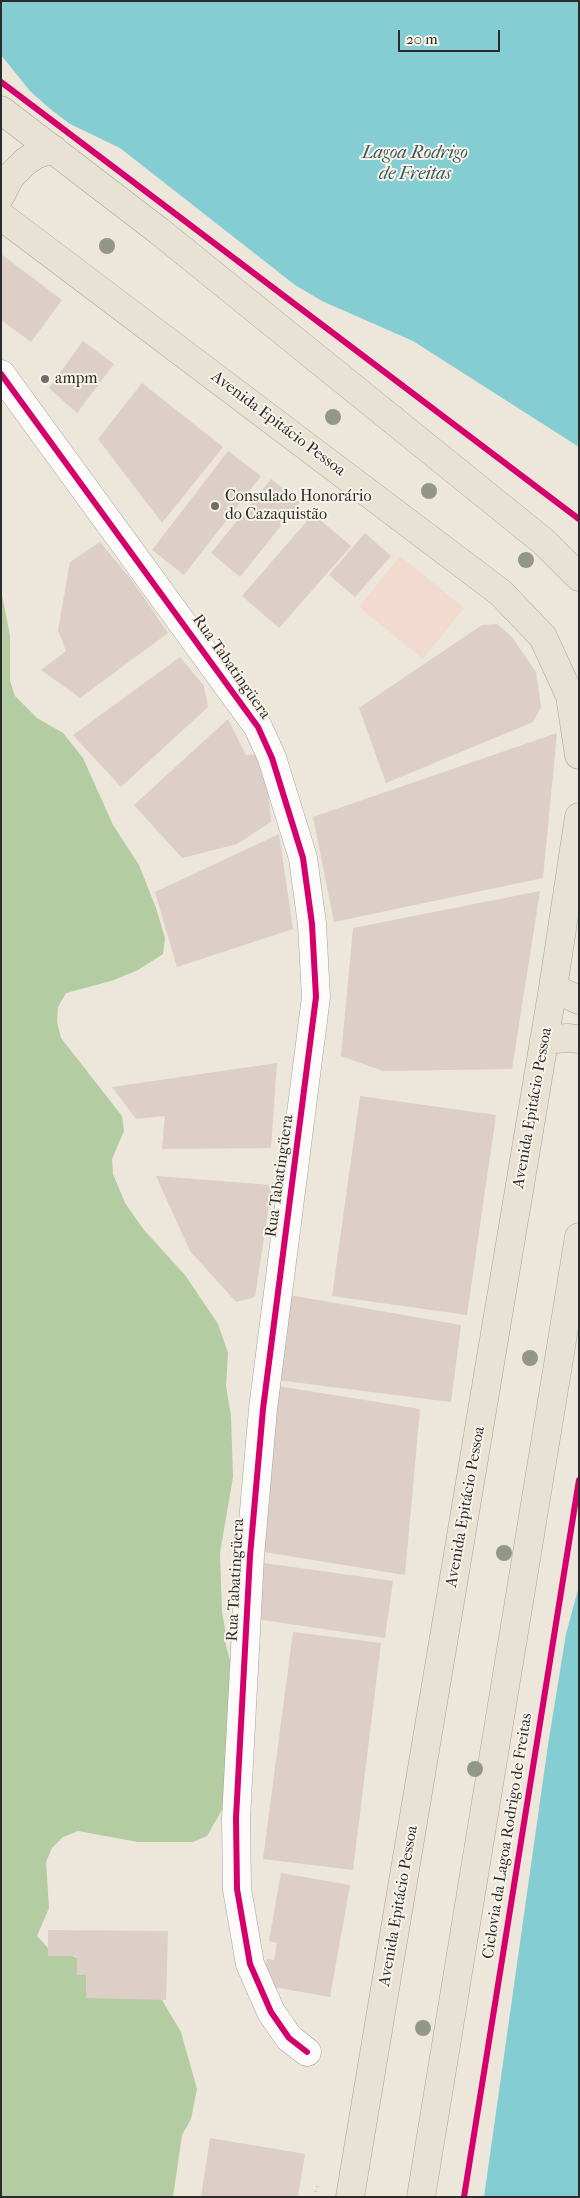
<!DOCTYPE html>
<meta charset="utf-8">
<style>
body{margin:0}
#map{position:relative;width:580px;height:2198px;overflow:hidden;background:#ece6db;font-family:"IM FELL French Canon",serif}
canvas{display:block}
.frame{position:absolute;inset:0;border:2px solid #2b2b2b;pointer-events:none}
.scale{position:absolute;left:398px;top:30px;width:102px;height:22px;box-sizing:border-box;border:2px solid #2b2b2b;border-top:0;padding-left:6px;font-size:15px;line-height:18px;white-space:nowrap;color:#2b2b2b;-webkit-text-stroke:4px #f7f3e8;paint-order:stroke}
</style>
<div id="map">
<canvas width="580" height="2198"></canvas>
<div class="frame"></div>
<div class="scale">20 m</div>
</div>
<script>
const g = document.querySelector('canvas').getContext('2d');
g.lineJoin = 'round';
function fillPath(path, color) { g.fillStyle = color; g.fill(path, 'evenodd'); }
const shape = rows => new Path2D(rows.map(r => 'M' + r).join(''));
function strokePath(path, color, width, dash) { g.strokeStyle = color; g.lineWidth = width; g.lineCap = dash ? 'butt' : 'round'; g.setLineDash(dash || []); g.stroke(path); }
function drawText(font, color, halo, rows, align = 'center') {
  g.font = font + ' "IM FELL French Canon",serif'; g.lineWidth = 4; g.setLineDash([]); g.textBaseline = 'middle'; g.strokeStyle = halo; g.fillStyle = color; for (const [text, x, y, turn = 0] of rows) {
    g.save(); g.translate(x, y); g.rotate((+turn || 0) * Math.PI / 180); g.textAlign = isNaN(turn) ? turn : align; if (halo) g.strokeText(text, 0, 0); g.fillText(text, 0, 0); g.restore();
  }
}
fillPath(shape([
 [400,556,464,608,423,659,359,607]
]), '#f2dacf');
fillPath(shape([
 [1,590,10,636,10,681,15,696,37,718,63,733,83,758,113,825,139,865,156,908,165,938,163,954,138,970,111,981,66,993,58,1007,57,1022,61,1038,122,1116,124,1131,112,1159,113,1174,125,1203,144,1230,185,1275,218,1324,228,1353,226,1386,231,1416,233,1477,220,1553,222,1612,225,1629,226,1646,230,1660,237,1673,223,1808,207,1836,193,1842,138,1842,78,1831,63,1837,52,1848,46,1862,49,1908,37,1936,48,1948,62,1953,150,1980,181,2032,197,2089,191,2119,182,2135,173,2197,1,2197]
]), '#b3cca1');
fillPath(shape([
 [1,1,579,1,579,447,413,341,322,301,295,285,120,148,70,124,49,108,30,91,1,55],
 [579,1586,579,2197,484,2197,548,1745,566,1634]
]), '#83cdd3');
fillPath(shape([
 [1,254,62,300,31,342,1,320],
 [83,341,114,364,77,413,49,388],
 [142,383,223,447,162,523,98,439],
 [228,451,261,476,184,575,152,550],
 [271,479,300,502,240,577,211,553],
 [313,514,351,546,279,628,242,596],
 [365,533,391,556,355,597,329,575],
 [100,542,134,583,168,633,80,698,41,670,66,651,58,630,70,562],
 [497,624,512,637,536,672,541,707,533,722,386,783,359,708,482,625],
 [180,657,204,686,208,707,121,787,73,735],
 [228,719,246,755,265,754,271,822,237,844,182,858,134,805],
 [557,733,543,878,334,922,313,817],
 [279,834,293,929,177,967,155,892],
 [540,891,512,1069,383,1071,341,1056,353,928],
 [277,1063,271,1148,162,1149,165,1116,136,1119,112,1087],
 [360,1096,496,1115,467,1315,332,1296],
 [156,1176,272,1185,255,1297,236,1302,190,1251],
 [289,1295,461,1325,451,1402,276,1380],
 [272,1385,420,1409,405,1575,258,1551],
 [264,1563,393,1581,385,1638,255,1619],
 [293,1632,381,1643,353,1870,263,1859],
 [281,1873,350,1885,330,1997,262,1985,267,1959,274,1960,277,1943,269,1941],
 [48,1930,168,1931,166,2000,86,1998,86,1975,77,1975,77,1956,48,1956],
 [210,2138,305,2154,298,2197,201,2197]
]), '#decec8');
const street = shape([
 [1,374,258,727,272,758,303,858,312,924,316,997,263,1409,250,1556,236,1818,237,1889,250,1964,271,2012,289,2038,307,2052]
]);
const highway = shape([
 [1,110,159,231,544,542,579,577],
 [1,195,10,177,25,162,35,155,53,149],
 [1,216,501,593,543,637,570,696,579,755],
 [553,988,579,1000],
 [544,1040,567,1038,579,1039],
 [350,2197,553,988,579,817],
 [421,2197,579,1237]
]);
strokePath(street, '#a6a39d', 29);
strokePath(highway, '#a6a39d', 29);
strokePath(shape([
 [428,405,579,519],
 [315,2197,317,2185],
 [464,2197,579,1480]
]), '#cbc9c7', 3, [1, 4]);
strokePath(street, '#fcfbfa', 28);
strokePath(highway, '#e8e2d5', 28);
strokePath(shape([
 [1,82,579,519],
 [1,374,258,727,272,758,303,858,312,924,316,997,263,1409,250,1556,236,1818,237,1889,250,1964,271,2012,289,2038,307,2052],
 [464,2197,579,1480]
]), '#d6006c', 6);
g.fillStyle = '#939787';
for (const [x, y] of [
 [107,246],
 [333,417],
 [429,491],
 [526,560],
 [530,1358],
 [504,1553],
 [475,1769],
 [423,2028]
]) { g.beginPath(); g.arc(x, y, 8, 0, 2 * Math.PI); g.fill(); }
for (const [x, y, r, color] of [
 [45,379,5,"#6f6c69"],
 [215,506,5,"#6f6c69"]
]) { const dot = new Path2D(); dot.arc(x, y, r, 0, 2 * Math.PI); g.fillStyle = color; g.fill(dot); strokePath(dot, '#f7f3e8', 2); }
drawText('16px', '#2b2b2b', '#f7f3e8', [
 ["ampm",55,379],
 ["Consulado Honorário",225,497],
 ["do Cazaquistão",225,515]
], 'left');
drawText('16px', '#2b2b2b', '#f7f3e8', [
 ["Avenida Epitácio Pessoa",278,424,37],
 ["Rua Tabatingüera",231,667,55],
 ["Avenida Epitácio Pessoa",533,1108,-80],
 ["Rua Tabatingüera",280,1176,-82],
 ["Avenida Epitácio Pessoa",466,1507,-80],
 ["Rua Tabatingüera",236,1580,-87],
 ["Ciclovia da Lagoa Rodrigo de Freitas",508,1836,-81],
 ["Avenida Epitácio Pessoa",399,1906,-80]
]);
drawText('italic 18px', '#38585d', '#f7f3e8', [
 ["Lagoa Rodrigo",415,154],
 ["de Freitas",415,175]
]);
</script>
